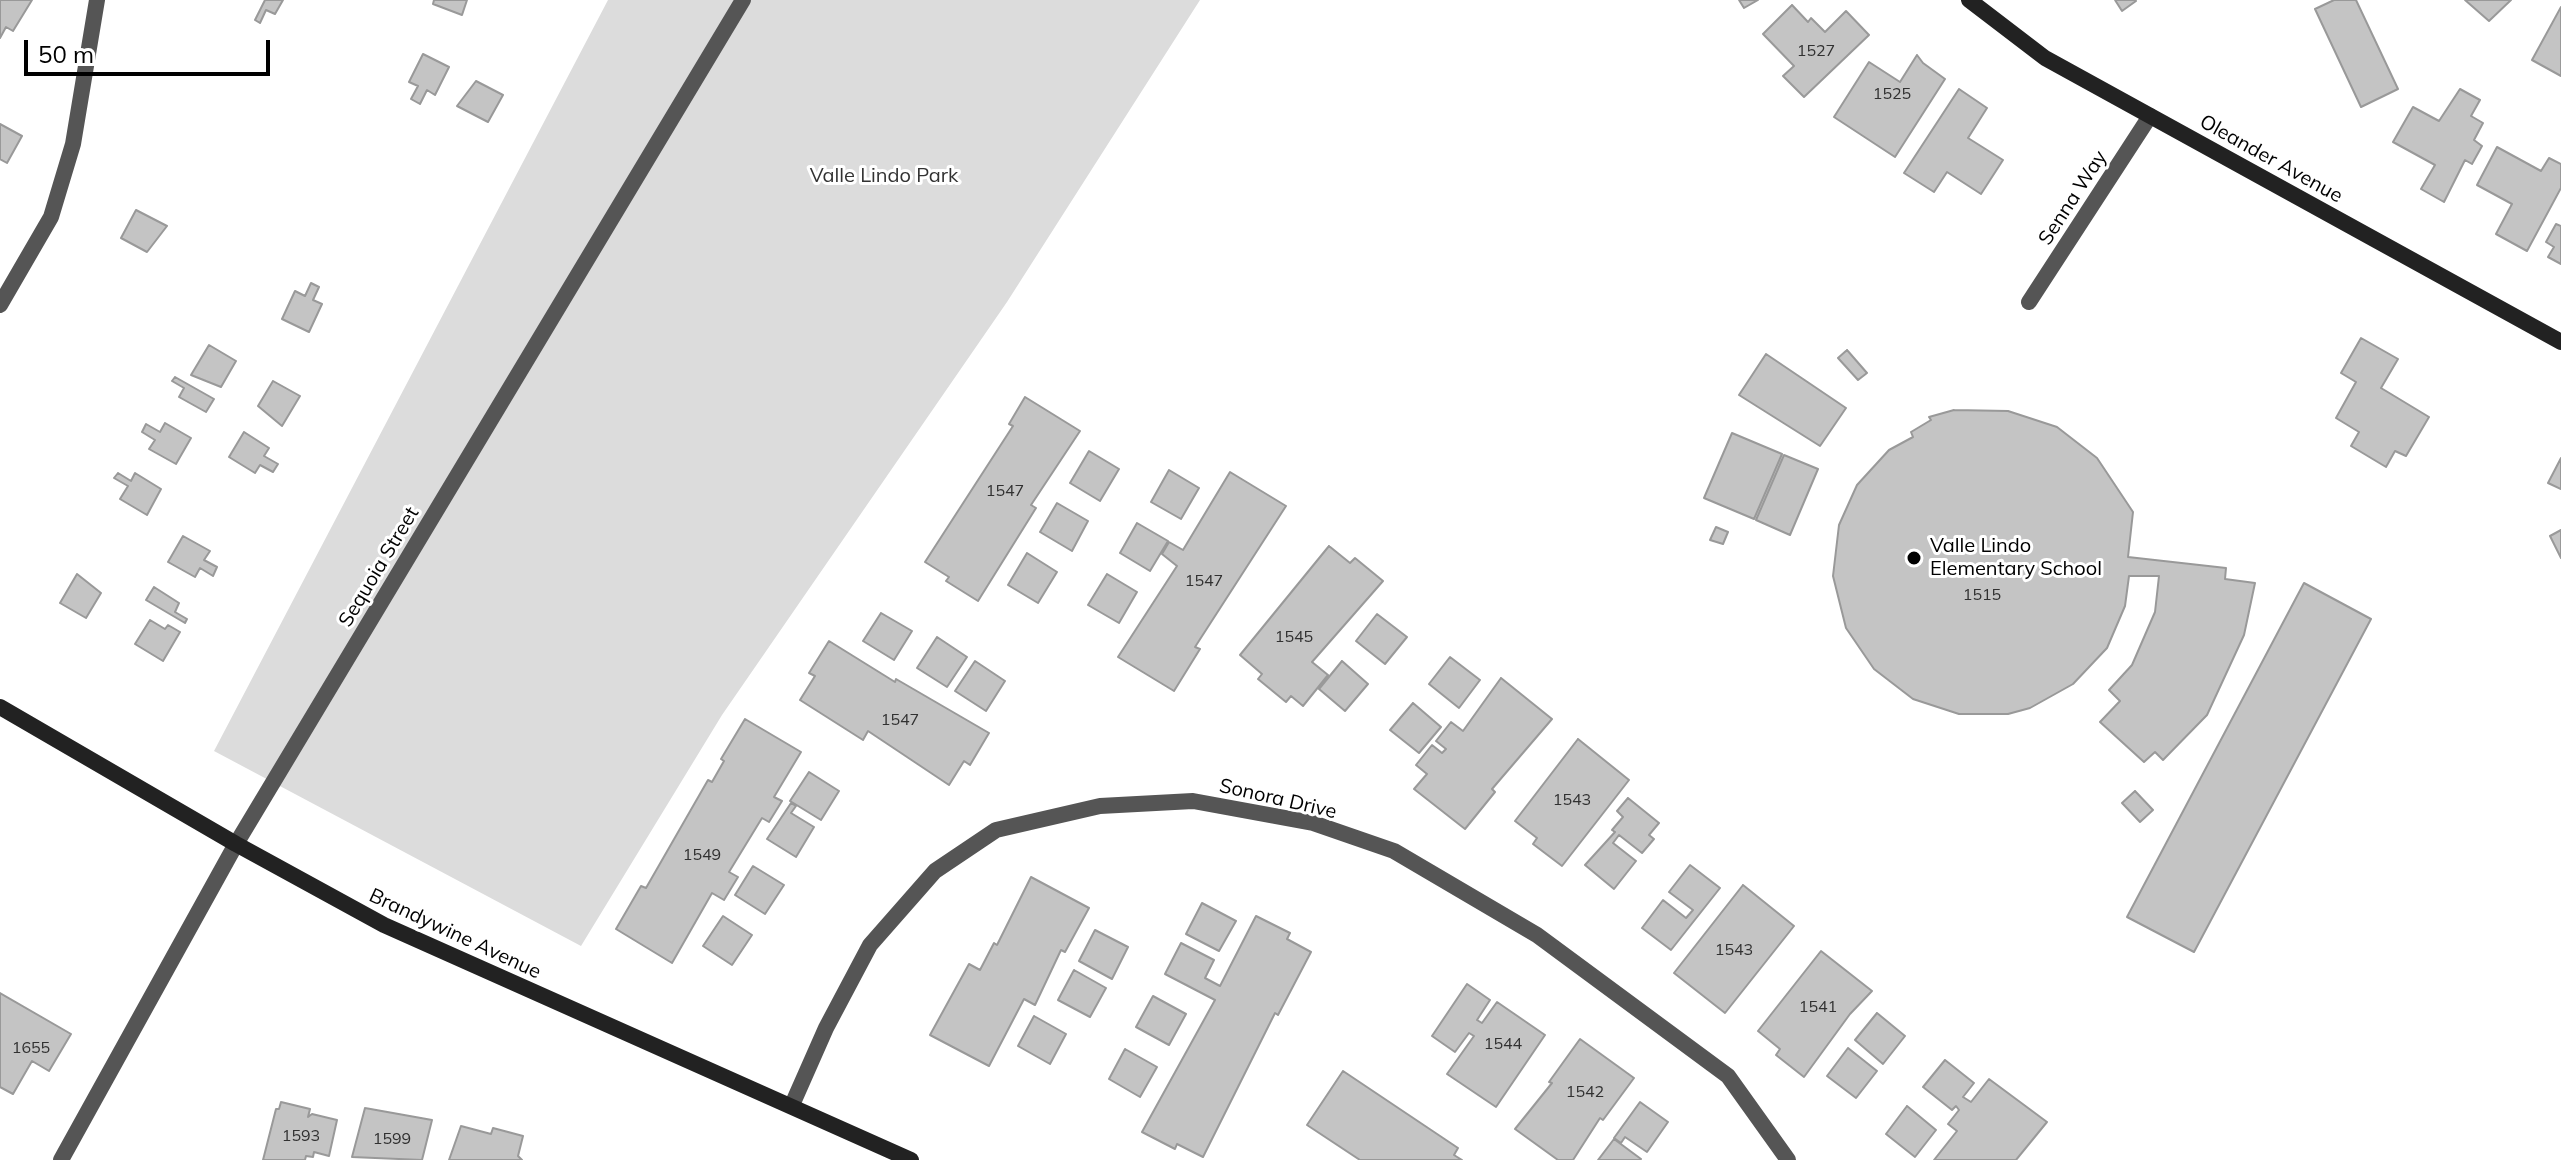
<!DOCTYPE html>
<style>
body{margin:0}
#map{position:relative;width:2561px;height:1160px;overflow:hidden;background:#fff;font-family:Mulish,sans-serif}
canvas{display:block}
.scale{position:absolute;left:24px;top:40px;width:246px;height:36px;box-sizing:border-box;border:4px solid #000;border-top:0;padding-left:10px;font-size:24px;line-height:28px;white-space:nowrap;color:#000;-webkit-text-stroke:6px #fff;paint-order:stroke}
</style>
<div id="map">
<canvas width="2561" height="1160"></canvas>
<div class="scale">50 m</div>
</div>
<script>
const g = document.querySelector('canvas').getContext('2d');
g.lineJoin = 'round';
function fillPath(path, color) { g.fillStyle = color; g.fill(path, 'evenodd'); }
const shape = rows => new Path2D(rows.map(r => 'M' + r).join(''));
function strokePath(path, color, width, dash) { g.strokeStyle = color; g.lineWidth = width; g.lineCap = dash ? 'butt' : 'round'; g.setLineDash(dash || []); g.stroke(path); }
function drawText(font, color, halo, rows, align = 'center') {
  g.font = font + ' Mulish,sans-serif'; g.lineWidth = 6; g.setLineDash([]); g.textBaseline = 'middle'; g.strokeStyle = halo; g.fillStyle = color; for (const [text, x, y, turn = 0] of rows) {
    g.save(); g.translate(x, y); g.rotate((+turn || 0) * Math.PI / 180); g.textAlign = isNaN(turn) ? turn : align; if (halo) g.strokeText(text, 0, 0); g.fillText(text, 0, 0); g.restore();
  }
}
fillPath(shape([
 [608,0,1200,0,1007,302,722,715,581,946,214,751]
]), '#dcdcdc');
const building = shape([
 [0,0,32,0,13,31,6,27,0,38,0,0],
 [265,0,283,0,275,14,266,10,260,23,255,20,265,0],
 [434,0,467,0,462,15,433,4,434,0],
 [1739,0,1758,0,1744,8,1739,0],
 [2115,0,2135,0,2136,1,2122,11,2115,0],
 [2334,0,2356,0,2398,89,2361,107,2315,9,2334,0],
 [2465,0,2511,0,2489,21,2465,0],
 [1792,5,1808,22,1811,18,1825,32,1846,11,1869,35,1804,97,1783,76,1794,66,1763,34,1792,5],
 [2561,7,2561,76,2532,60,2561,7],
 [423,54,449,67,435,95,427,90,420,104,411,99,418,86,409,82,423,54],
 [1917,55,1923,63,1945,79,1895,157,1834,117,1869,62,1900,82,1917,55],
 [476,81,503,95,488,122,457,106,476,81],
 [1959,89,1987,108,1968,138,2003,160,1981,194,1947,172,1934,192,1904,173,1959,89],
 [2460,89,2480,100,2471,116,2483,123,2474,140,2482,146,2472,164,2465,160,2444,202,2421,189,2435,165,2393,142,2413,107,2439,121,2460,89],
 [0,124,22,136,7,163,0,159,0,124],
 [2497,147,2541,171,2549,158,2561,164,2561,188,2527,251,2496,234,2512,204,2477,185,2497,147],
 [136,210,167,226,147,252,121,238,136,210],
 [2556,224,2561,226,2561,264,2548,257,2554,247,2546,242,2556,224],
 [311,283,319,287,313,300,322,304,309,332,282,319,295,291,305,296,311,283],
 [2361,338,2398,359,2381,388,2429,417,2406,456,2395,451,2386,467,2351,446,2359,432,2336,418,2356,382,2341,373,2361,338],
 [209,345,236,361,221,387,191,375,209,345],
 [1847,350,1867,373,1858,380,1838,358,1847,350],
 [1766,354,1846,408,1820,446,1739,395,1766,354],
 [175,377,214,399,206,412,179,397,184,388,172,381,175,377],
 [273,381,300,396,282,426,258,406,273,381],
 [1025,397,1080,431,1031,505,1036,508,978,601,946,581,949,577,925,562,1013,426,1009,424,1025,397],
 [1954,410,2008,411,2057,427,2097,458,2133,512,2128,557,2226,568,2225,579,2255,583,2244,635,2207,715,2163,760,2155,752,2144,762,2100,722,2120,701,2109,690,2132,665,2155,612,2159,576,2129,576,2125,606,2107,648,2073,684,2030,708,2008,714,1959,714,1913,699,1874,669,1846,628,1833,576,1839,525,1857,485,1889,450,1913,437,1911,432,1931,420,1929,417,1954,410],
 [165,423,191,438,176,464,149,449,155,440,142,432,146,424,160,432,165,423],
 [244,432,269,448,264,456,278,464,273,472,260,465,255,473,229,457,244,432],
 [1732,433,1782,454,1754,519,1704,498,1732,433],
 [1089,451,1119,469,1100,501,1070,483,1089,451],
 [1784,455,1818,469,1790,535,1756,520,1784,455],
 [2561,458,2561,489,2548,483,2561,458],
 [1169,470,1199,488,1181,519,1151,502,1169,470],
 [1230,472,1286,506,1195,647,1200,649,1174,691,1118,657,1177,566,1162,554,1169,542,1183,550,1230,472],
 [118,473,131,481,135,473,161,489,147,515,120,499,128,486,114,478,118,473],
 [1057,503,1088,521,1072,551,1040,532,1057,503],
 [1137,523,1168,541,1150,571,1120,553,1137,523],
 [1716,527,1728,532,1723,544,1710,540,1716,527],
 [2561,530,2561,558,2550,536,2561,530],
 [183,536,210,551,204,560,217,567,213,576,200,568,195,577,168,562,183,536],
 [1329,546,1350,563,1355,558,1383,581,1312,662,1328,675,1303,706,1291,696,1286,702,1258,679,1262,674,1240,655,1329,546],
 [1027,553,1057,572,1038,603,1008,585,1027,553],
 [77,574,101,593,86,618,60,603,77,574],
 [1107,574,1137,592,1119,623,1088,605,1107,574],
 [2304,583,2371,619,2194,952,2127,917,2304,583],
 [154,587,179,603,175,612,187,619,185,623,146,600,154,587],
 [881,613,912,631,894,660,863,641,881,613],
 [1377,614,1407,637,1385,664,1356,641,1377,614],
 [150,620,165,629,168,625,180,632,163,661,135,644,150,620],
 [937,637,967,657,947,687,917,668,937,637],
 [829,641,895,682,896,679,989,733,970,765,964,761,949,785,868,731,863,740,800,700,815,676,809,673,829,641],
 [1450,657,1480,680,1459,708,1429,684,1450,657],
 [975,661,1005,681,986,711,955,691,975,661],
 [1342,661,1368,684,1345,711,1319,689,1342,661],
 [1501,678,1552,719,1492,789,1495,792,1465,829,1414,789,1427,774,1416,765,1432,745,1442,753,1446,749,1436,741,1451,722,1463,731,1501,678],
 [1413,703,1441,727,1419,753,1390,730,1413,703],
 [745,719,801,752,774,797,782,801,769,822,762,818,729,872,738,877,724,900,712,893,672,963,616,929,641,886,646,888,708,780,712,782,724,761,721,759,745,719],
 [1578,739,1629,780,1562,866,1533,844,1537,838,1515,821,1578,739],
 [809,772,839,791,821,820,790,801,809,772],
 [2135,791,2153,810,2140,822,2122,803,2135,791],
 [1628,798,1659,823,1649,835,1654,839,1642,853,1619,835,1613,843,1636,861,1614,889,1585,865,1615,832,1612,830,1623,817,1617,811,1628,798],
 [791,803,796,806,791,813,814,827,796,857,767,839,791,803],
 [1690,865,1720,888,1671,950,1642,928,1663,900,1686,918,1693,910,1669,892,1690,865],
 [753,866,784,885,765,914,735,895,753,866],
 [1031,877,1089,908,1065,952,1061,950,1035,1005,1024,999,989,1066,930,1035,969,964,980,970,994,943,997,945,1031,877],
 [1743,885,1794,926,1725,1013,1674,973,1743,885],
 [1202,903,1236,921,1219,951,1186,934,1202,903],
 [723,916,752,935,732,965,703,946,723,916],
 [1256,916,1290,933,1287,939,1311,952,1278,1015,1275,1013,1203,1157,1177,1144,1175,1149,1142,1132,1215,1000,1165,974,1181,943,1214,960,1205,978,1220,986,1256,916],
 [1095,930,1128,947,1112,979,1079,961,1095,930],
 [1821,951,1872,991,1850,1014,1804,1077,1776,1055,1780,1049,1758,1031,1821,951],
 [1074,970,1106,988,1090,1017,1058,1000,1074,970],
 [1467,984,1490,1000,1477,1020,1482,1023,1497,1002,1545,1035,1496,1107,1447,1074,1474,1036,1469,1033,1455,1052,1432,1036,1467,984],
 [0,993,71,1034,49,1071,32,1061,13,1094,0,1087,0,993],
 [1153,996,1186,1014,1169,1045,1136,1027,1153,996],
 [1877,1013,1905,1036,1883,1064,1855,1040,1877,1013],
 [1034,1016,1066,1034,1050,1064,1018,1046,1034,1016],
 [1580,1039,1634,1078,1603,1120,1600,1118,1573,1160,1558,1160,1515,1129,1552,1083,1549,1082,1580,1039],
 [1848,1048,1877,1071,1856,1098,1827,1076,1848,1048],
 [1125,1049,1157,1067,1140,1097,1109,1079,1125,1049],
 [1945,1060,1974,1083,1963,1097,1971,1102,1989,1079,2047,1122,2016,1160,1934,1160,1957,1131,1948,1124,1959,1110,1956,1106,1952,1110,1923,1087,1945,1060],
 [1343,1071,1458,1148,1454,1155,1462,1160,1360,1160,1307,1125,1343,1071],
 [281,1102,310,1109,308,1117,312,1114,337,1120,329,1156,314,1152,313,1157,306,1156,305,1160,263,1160,276,1109,279,1109,281,1102],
 [1640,1102,1668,1122,1647,1152,1625,1137,1621,1143,1614,1138,1640,1102],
 [1907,1106,1936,1130,1915,1157,1886,1134,1907,1106],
 [365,1108,432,1120,422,1160,352,1157,365,1108],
 [461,1126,491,1134,493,1128,523,1136,518,1156,522,1160,449,1160,461,1126],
 [1614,1139,1641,1159,1640,1160,1598,1160,1614,1139]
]);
fillPath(building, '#c4c4c4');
strokePath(building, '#999', 2);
strokePath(shape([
 [2029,302,2150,116],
 [0,305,51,217,73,144,97,0],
 [792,1105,826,1028,870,945,935,871,996,830,1100,806,1193,801,1313,823,1394,851,1537,935,1728,1076,1788,1160],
 [61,1160,236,844,743,0]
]), '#555', 16);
strokePath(shape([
 [1969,0,2045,58,2561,342],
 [0,707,236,844,384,925,911,1160]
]), '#222', 16);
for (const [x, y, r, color] of [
 [1914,558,8,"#000"]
]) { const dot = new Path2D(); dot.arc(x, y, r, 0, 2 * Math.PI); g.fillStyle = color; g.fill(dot); strokePath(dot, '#fff', 3); }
drawText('16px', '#313131', null, [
 ["1527",1816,51],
 ["1525",1892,94],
 ["1547",1005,491],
 ["1547",1204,581],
 ["1515",1982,595],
 ["1545",1294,637],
 ["1547",900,720],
 ["1543",1572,800],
 ["1549",702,855],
 ["1543",1734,950],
 ["1541",1818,1007],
 ["1544",1503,1044],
 ["1655",31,1048],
 ["1542",1585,1092],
 ["1593",301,1136],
 ["1599",392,1139]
]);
drawText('20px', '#000', '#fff', [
 ["Oleander Avenue",2271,159,29],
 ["Senna Way",2073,198,-57],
 ["Sequoia Street",379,567,-59],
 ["Sonora Drive",1278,799,13],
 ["Brandywine Avenue",455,934,25]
]);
drawText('20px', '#333', '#fff', [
 ["Valle Lindo Park",884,176]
]);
drawText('20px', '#000', '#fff', [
 ["Valle Lindo",1930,546],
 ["Elementary School",1930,569]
], 'left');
</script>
